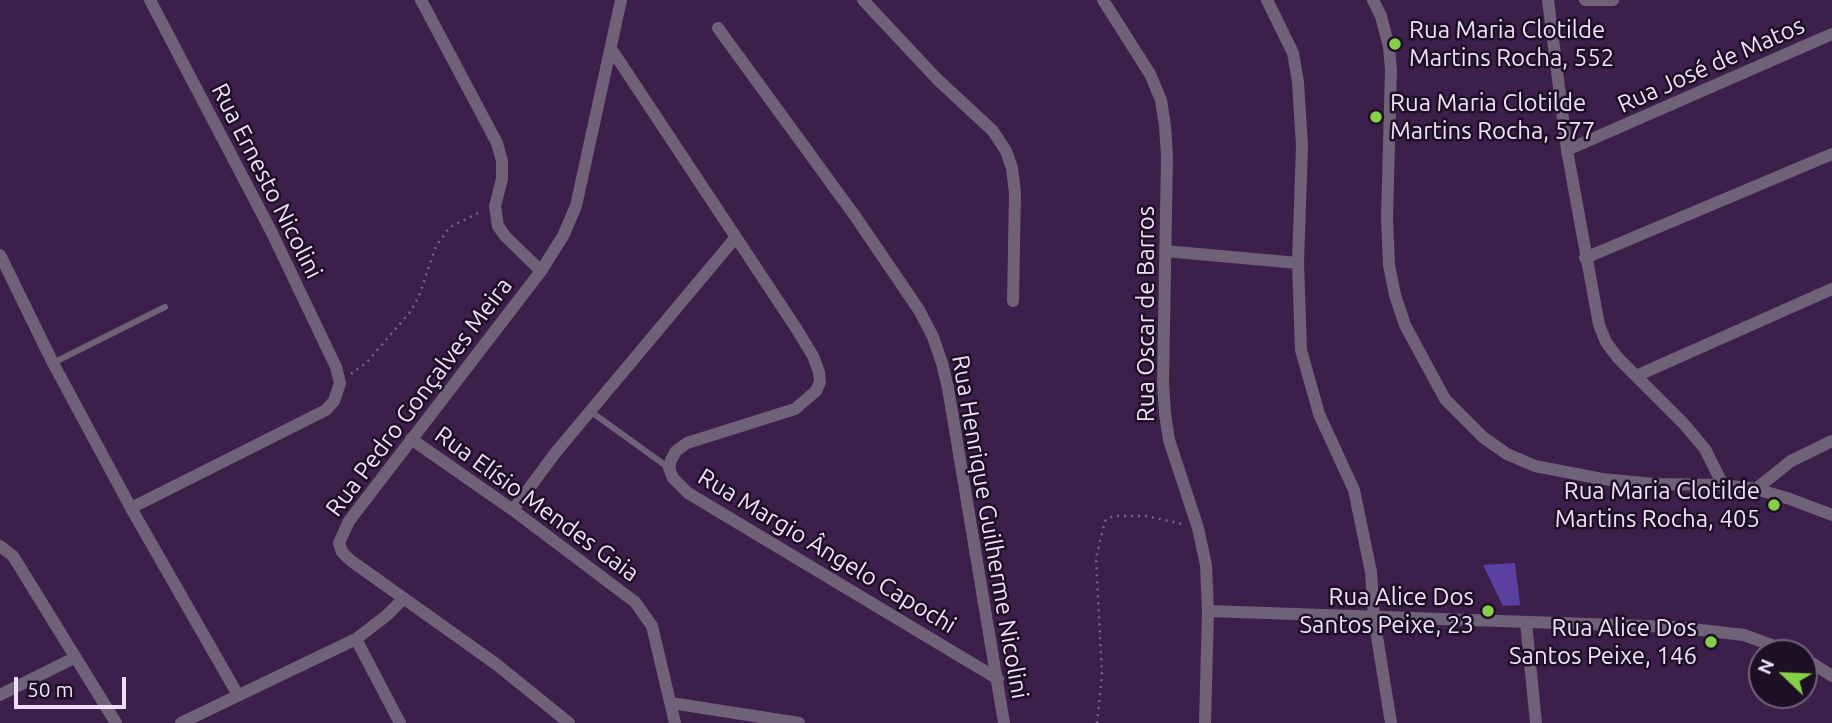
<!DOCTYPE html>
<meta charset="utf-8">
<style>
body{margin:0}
#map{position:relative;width:1832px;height:723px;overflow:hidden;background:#3d1f4c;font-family:Ubuntu,sans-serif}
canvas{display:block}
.north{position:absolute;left:1748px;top:639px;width:70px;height:70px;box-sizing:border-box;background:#1d1024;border:2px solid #71627a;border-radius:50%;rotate:293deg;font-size:19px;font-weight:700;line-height:28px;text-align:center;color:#f0defa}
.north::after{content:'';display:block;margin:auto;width:24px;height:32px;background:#88cf49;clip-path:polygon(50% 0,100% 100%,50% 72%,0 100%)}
.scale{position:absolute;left:14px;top:677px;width:112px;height:32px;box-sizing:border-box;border:4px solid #f0defa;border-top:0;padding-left:9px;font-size:21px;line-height:24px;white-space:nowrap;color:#f0defa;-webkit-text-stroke:5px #1d1024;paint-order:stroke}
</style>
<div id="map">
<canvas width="1832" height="723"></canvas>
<div class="north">N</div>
<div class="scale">50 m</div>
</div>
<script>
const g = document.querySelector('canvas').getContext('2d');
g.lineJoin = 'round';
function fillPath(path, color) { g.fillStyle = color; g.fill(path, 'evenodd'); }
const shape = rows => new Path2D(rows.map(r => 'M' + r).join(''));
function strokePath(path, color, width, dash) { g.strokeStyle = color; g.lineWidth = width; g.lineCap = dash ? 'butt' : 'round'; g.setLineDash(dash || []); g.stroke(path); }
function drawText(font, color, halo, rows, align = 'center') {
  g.font = font + ' Ubuntu,sans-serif'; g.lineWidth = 5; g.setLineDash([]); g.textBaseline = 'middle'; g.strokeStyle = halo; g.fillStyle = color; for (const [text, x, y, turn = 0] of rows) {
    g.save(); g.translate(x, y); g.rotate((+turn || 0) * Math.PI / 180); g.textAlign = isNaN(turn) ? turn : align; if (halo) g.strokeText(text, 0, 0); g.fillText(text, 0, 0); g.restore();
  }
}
fillPath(shape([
 [1515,563,1520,605,1503,606,1483,565]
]), '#5c40a1');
strokePath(shape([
 [351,374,367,362,410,312,419,296,436,246,450,227,482,211],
 [1097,723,1102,675,1096,558,1105,521,1113,516,1146,516,1183,524]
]), '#7b6188', 2.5, [2, 5]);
strokePath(shape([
 [53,363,165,307],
 [590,411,669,468]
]), '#6f6177', 6);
strokePath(shape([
 [421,0,497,143,502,161,502,179,495,206,498,226,505,236,541,271],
 [863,0,937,79,993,131,1006,151,1012,168,1015,193,1013,301],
 [1103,0,1150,74,1161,100,1165,126,1167,156,1163,383,1165,414,1169,440,1198,528,1206,565,1208,611,1205,723],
 [1267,0,1293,53,1298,82,1302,146,1298,263,1301,350,1319,414,1354,490,1371,572,1374,618,1391,723],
 [1373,0,1381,16,1389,47,1391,69,1387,218,1389,265,1395,295,1405,325,1445,399,1484,438,1507,454,1535,466,1602,479,1654,484,1723,485,1756,489,1790,499,1832,515],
 [1548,0,1567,150,1599,325,1606,342,1618,358,1684,424,1705,449,1723,485],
 [1585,0,1613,0],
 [718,28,855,216,919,310,933,337,942,363,948,388,1004,723],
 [612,50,796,328,813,356,819,372,820,382,816,391,795,409,687,443,676,451,671,460,669,468,673,478,688,493,998,679],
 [1567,150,1832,34],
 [1165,251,1298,263],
 [0,255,53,363,131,508,238,695],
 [1585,258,1832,154],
 [1636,376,1832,289],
 [411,439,513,510,635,602,652,626,675,723],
 [1756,489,1791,461,1832,441],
 [131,508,326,410,334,401,340,383,336,367,271,231,150,0],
 [513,510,556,452,736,237],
 [0,546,13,556,116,723],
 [1208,611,1675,627,1744,635,1793,653],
 [1526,623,1536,723],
 [356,639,400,723],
 [1804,658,1832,676],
 [0,695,74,658],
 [671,703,799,723],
 [181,723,356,639,386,616,404,598],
 [569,723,496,664,350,560,342,552,339,543,349,521,541,271,563,236,576,206,621,0]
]), '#6f6177', 12);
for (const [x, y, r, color] of [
 [1395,44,7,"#88cf49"],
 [1376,117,7,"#88cf49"],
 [1774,505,7,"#88cf49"],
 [1488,611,7,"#88cf49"],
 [1711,642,7,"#88cf49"]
]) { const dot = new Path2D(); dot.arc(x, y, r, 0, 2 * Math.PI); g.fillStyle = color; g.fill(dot); strokePath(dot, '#1d1024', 2.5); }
drawText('24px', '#f0defa', '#1d1024', [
 ["Rua Maria Clotilde",1409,30,"left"],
 ["Martins Rocha, 552",1409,58,"left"],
 ["Rua Maria Clotilde",1390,103,"left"],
 ["Martins Rocha, 577",1390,131,"left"],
 ["Rua Maria Clotilde",1760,491],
 ["Martins Rocha, 405",1760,519],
 ["Rua Alice Dos",1474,597],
 ["Santos Peixe, 23",1474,625],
 ["Rua Alice Dos",1697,628],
 ["Santos Peixe, 146",1697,656]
], 'right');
drawText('24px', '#f0defa', '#1d1024', [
 ["Rua José de Matos",1711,65,-24],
 ["Rua Ernesto Nicolini",267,181,63],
 ["Rua Oscar de Barros",1146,314,-90],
 ["Rua Pedro Gonçalves Meira",419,397,-53],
 ["Rua Elísio Mendes Gaia",537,504,36],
 ["Rua Henrique Guilherme Nicolini",990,527,80],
 ["Rua Margio Ângelo Capochi",827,551,31]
]);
</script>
